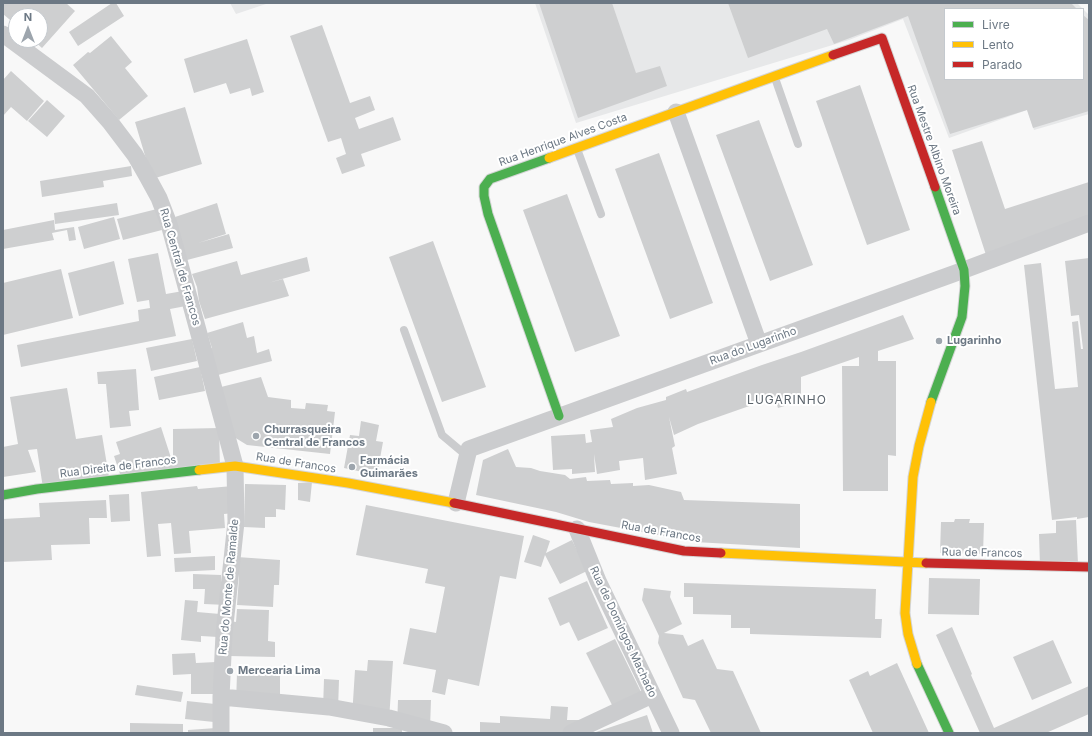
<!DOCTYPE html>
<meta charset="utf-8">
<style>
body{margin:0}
#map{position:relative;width:1092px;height:736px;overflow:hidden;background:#f8f8f8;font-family:Inter,sans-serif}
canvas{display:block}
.frame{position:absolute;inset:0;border:4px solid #6c7884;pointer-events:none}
.legend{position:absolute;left:944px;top:8px;width:140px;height:72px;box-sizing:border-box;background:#fff;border:1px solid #c4c9ce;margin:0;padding:5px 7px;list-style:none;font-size:12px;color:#6c7884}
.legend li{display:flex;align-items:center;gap:8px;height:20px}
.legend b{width:20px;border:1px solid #c4c9ce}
.north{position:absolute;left:8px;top:8px;width:40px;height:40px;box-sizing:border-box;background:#fff;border:1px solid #c4c9ce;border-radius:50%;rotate:0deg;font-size:11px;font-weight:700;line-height:16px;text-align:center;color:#6c7884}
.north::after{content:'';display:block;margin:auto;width:14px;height:18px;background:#9da5ad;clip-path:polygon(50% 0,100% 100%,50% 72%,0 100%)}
</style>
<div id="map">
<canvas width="1092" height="736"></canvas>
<div class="frame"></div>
<ul class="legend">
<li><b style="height:5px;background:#4caf50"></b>Livre</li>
<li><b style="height:5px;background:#ffc107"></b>Lento</li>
<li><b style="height:5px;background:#c62828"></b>Parado</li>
</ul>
<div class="north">N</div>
</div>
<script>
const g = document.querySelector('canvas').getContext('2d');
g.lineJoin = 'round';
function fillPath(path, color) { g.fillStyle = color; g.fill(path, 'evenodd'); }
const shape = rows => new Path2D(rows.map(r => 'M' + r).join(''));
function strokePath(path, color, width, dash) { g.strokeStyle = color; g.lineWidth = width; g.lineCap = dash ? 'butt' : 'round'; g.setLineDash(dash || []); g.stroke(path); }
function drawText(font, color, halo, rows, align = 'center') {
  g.font = font + ' Inter,sans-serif'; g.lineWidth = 4; g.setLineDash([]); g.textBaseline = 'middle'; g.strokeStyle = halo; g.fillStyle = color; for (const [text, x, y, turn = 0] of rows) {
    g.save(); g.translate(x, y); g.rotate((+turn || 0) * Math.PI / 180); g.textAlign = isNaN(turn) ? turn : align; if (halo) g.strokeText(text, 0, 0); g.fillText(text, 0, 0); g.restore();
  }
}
fillPath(shape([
 [230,3,269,3,236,14],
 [535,3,1077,3,1083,9,945,9,945,79,1083,79,1083,9,1089,15,1089,114,1034,130,1027,110,949,138,903,19,849,40,576,123]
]), '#e7e8e9');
fillPath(shape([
 [3,3,66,3,75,11,42,48,33,40,40,40,40,16,16,16,16,25,3,14],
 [112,3,116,3,124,16,78,46,69,32],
 [539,3,612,3,636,73,660,66,667,86,578,118],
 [728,3,1071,3,1077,9,945,9,945,79,1083,79,1083,15,1089,20,1089,111,1033,128,1027,110,950,134,908,16,834,44,827,29,748,58],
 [322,25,350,103,370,96,375,110,355,118,359,129,393,117,401,140,361,154,365,166,342,174,336,158,346,154,341,138,328,142,290,36],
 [111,36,132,62,125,68,148,96,119,120,73,65,88,52,90,53],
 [247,39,264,92,252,96,250,88,230,94,226,83,194,93,184,59],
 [11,71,44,101,27,121,11,107,3,116,3,80],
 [860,85,910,230,867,245,816,101],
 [47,100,65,116,47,137,28,121],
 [185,107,202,164,152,179,135,122],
 [759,120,813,265,770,281,716,135],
 [982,141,1005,209,1089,182,1089,221,986,255,952,150],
 [659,153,713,303,670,319,615,169],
 [131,166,132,176,103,181,104,187,42,197,40,181],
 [567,194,620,336,575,352,523,210],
 [117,203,119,215,55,224,54,213],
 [217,203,226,234,198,243,229,234,233,248,187,260,175,217],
 [157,209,162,230,123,240,117,219],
 [114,217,120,239,84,249,78,227],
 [54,220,55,230,74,227,76,240,69,241,67,230,52,233,54,240,3,249,3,230],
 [433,241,486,387,442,402,389,257],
 [158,253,166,294,183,291,186,306,170,309,176,336,21,367,17,345,139,321,138,310,150,308,149,300,137,302,128,259],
 [307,257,310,271,268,283,283,279,289,296,205,319,199,301,197,287,192,274,237,261,241,275],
 [1089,258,1089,517,1077,519,1077,517,1052,520,1024,265,1041,263,1055,389,1078,387,1072,322,1078,321,1081,349,1083,349,1079,315,1071,316,1065,261],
 [114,261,124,304,79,316,68,273],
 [61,269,73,318,3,335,3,283],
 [903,315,914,339,878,351,878,361,896,361,896,456,888,455,888,491,843,491,842,366,859,366,859,357,801,377,801,401,778,408,774,396,754,403,755,404,698,424,674,435,669,417,675,446,672,448,677,474,645,480,643,458,619,461,620,470,597,474,594,454,595,472,572,474,572,469,553,470,551,436,585,434,586,443,592,442,590,430,613,427,611,419,637,408,666,400,666,397,686,389,687,392,762,365,801,352],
 [243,322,247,338,254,336,257,353,269,349,272,361,218,375,209,349,212,348,207,333],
 [192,339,197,361,151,371,146,348],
 [200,367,205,391,159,400,154,377],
 [136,369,139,410,129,411,131,426,110,428,106,384,98,384,97,372],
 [261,377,268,397,291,400,291,408,305,409,306,403,328,405,327,411,335,412,330,454,247,445,234,437,221,387],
 [67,388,76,439,102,435,109,477,43,488,37,449,28,450,36,472,3,477,3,447,18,444,10,397],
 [361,421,379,425,376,441,383,442,377,475,344,468,350,435,359,436],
 [161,427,173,464,173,429,219,428,220,468,123,483,114,456,120,454,116,442],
 [508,449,516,467,531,468,540,471,565,475,570,479,586,477,587,481,610,480,611,484,633,483,633,486,649,485,681,492,684,500,800,504,800,548,695,542,589,522,556,512,476,495,483,460],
 [312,482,310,502,298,500,298,483],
 [245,484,286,485,285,510,276,509,276,517,265,517,265,528,244,527],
 [197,486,198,489,233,486,235,513,224,514,225,528,189,531,191,553,174,554,171,523,158,524,161,556,147,557,141,492],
 [129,494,130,521,111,522,109,495],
 [106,500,107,518,89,518,90,544,51,545,52,560,3,562,3,519,40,517,39,503],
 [366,505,524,536,516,579,500,576,479,686,448,679,445,695,432,692,436,670,403,664,410,628,436,633,445,587,425,583,428,569,356,555],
 [955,519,970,519,969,523,984,523,983,554,940,553,941,522,954,522],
 [1076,520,1078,564,1040,566,1039,534,1056,533,1056,521],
 [533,535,550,541,546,553,572,540,587,571,560,584,545,555,541,567,524,562],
 [215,556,215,570,175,572,174,558],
 [237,557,280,560,279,585,274,585,273,607,237,605,239,577],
 [193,574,221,575,221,587,227,605,204,604,205,589,193,589],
 [929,578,980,579,979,615,928,614],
 [587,581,608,628,578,641,569,622,560,626,548,598],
 [684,583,876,589,875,619,882,619,881,638,750,634,750,628,731,628,731,615,693,614,693,597,684,597],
 [644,588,671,591,670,597,682,624,664,633,683,635,688,646,703,639,717,669,733,671,761,733,711,733,695,700,683,698,658,643,659,636,642,600],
 [185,600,198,601,197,612,220,614,218,637,201,636,201,642,181,640],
 [237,609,269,610,268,641,275,642,275,657,229,656,230,621,236,622],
 [952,627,972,674,971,675,994,728,1089,686,1089,714,1046,733,980,733,936,635],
 [615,639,641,692,616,713,586,653],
 [1053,640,1072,683,1032,700,1013,657],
 [195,653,196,663,216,662,217,694,191,694,191,674,173,675,172,654],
 [368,660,393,661,389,720,352,717,355,670,367,671],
 [897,663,929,733,873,733,849,680,868,671,870,676],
 [237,673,280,674,280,705,236,704],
 [324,679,339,680,338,710,323,709],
 [137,685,183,692,181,702,135,695],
 [398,700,431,700,430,728,397,727],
 [187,701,215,704,214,722,185,719],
 [551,706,568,707,567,720,579,720,578,733,480,733,480,722,500,723,500,716,550,719],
 [647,715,653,733,593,733],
 [130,723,183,724,183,733,130,733],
 [216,728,217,733,188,733,188,730],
 [373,728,402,728,402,733,373,733]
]), '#cecfd0');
const fast = shape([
 [549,158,490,179,484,187,484,196,488,214,559,416],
 [931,402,962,317,965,286,964,270,935,187],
 [3,495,37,489,199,470],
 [917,664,949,733]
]);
const slow = shape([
 [549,158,833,55],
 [199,470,235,466,348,483,454,503],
 [721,553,926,563],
 [917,664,908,634,905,613,913,477,919,446,931,402]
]);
const jam = shape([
 [833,55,882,38,935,187],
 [454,503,684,551,721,553],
 [926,563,1089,567]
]);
strokePath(fast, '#d4d5d5', 11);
strokePath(slow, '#d4d5d5', 11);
strokePath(jam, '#d4d5d5', 11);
strokePath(shape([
 [775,78,798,144],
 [577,149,601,214],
 [404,330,442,435,467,456]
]), '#cbccce', 8);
strokePath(shape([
 [3,34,87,96,110,122,135,155,147,176,159,198,169,224,235,466,236,522,224,634,221,697,221,733],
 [676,112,759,344],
 [456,503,469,449,964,270,1089,223],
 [577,529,598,581,671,733],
 [221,697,329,707,389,718,444,733],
 [571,733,652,695]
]), '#cbccce', 17);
strokePath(fast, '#4caf50', 9);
strokePath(slow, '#ffc107', 9);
strokePath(jam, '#c62828', 9);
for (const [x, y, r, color] of [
 [939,341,4,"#9da5ad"],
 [256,436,4,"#9da5ad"],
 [352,467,4,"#9da5ad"],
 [230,671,4,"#9da5ad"]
]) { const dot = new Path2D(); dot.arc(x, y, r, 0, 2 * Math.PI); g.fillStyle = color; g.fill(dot); strokePath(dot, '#fff', 1.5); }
drawText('11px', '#6c7884', '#fff', [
 ["Rua Henrique Alves Costa",563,140,-20],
 ["Rua Mestre Albino Moreira",934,150,70],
 ["Rua Central de Francos",180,267,74],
 ["Rua do Lugarinho",753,346,-20],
 ["Rua de Francos",296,463,9],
 ["Rua Direita de Francos",118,467,-7],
 ["Rua de Francos",661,532,10],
 ["Rua de Francos",982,553,1],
 ["Rua do Monte de Ramalde",229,587,-85],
 ["Rua de Domingos Machado",623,632,65]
]);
drawText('bold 11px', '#6c7884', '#fff', [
 ["Lugarinho",947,341],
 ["Churrasqueira",264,430],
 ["Central de Francos",264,443],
 ["Farmácia",360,461],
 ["Guimarães",360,474],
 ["Mercearia Lima",238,671]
], 'left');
g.letterSpacing = '1px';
drawText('12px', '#59626a', '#fff', [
 ["LUGARINHO",787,400]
]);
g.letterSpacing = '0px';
</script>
